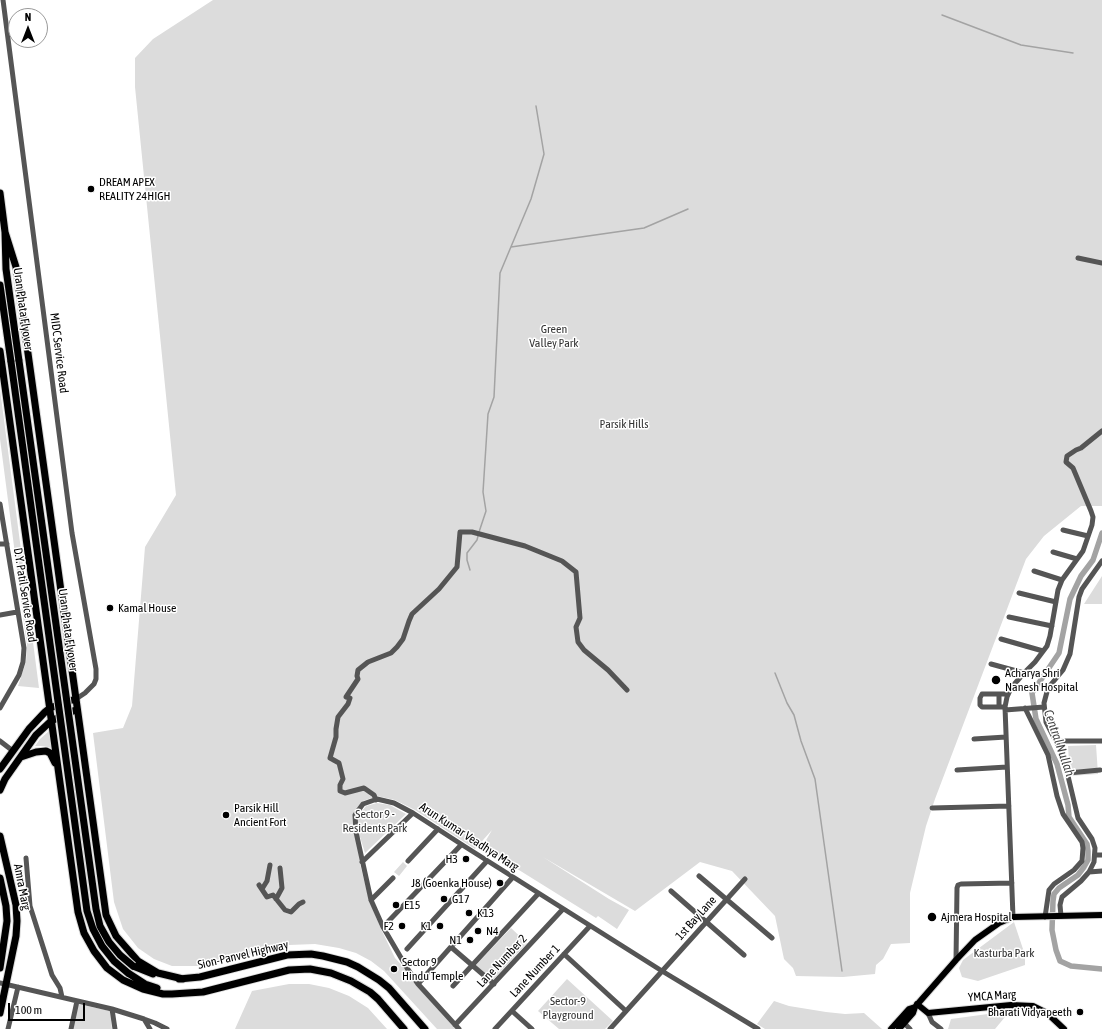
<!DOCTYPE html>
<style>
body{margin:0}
#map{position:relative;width:1102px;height:1029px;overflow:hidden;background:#fff;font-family:"Asap Condensed",sans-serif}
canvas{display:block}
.north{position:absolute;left:8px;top:8px;width:40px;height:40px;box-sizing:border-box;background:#fff;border:1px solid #999;border-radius:50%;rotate:0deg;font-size:11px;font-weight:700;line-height:16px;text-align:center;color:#000}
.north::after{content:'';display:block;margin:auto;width:14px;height:18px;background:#000;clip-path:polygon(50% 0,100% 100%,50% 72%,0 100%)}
.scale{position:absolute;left:8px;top:1003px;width:77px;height:18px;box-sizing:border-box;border:2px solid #000;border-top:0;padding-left:5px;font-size:12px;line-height:14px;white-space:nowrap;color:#000;-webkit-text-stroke:3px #fff;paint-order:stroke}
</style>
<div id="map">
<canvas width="1102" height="1029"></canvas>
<div class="north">N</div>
<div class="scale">100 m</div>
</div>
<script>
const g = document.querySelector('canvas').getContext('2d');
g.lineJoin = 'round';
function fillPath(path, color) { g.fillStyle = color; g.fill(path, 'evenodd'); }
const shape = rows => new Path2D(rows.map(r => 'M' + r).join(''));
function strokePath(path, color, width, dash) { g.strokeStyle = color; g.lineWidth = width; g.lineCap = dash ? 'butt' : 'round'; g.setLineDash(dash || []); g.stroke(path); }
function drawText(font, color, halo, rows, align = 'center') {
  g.font = font + ' "Asap Condensed",sans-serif'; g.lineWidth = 3; g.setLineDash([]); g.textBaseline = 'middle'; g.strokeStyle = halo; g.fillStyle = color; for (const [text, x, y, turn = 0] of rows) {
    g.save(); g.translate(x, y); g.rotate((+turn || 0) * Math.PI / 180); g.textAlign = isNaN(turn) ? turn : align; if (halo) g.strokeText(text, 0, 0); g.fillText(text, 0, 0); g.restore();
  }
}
fillPath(shape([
 [213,0,1102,0,1102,506,1081,506,1044,536,1026,559,935,799,926,826,910,893,910,943,891,944,883,959,876,965,875,974,843,977,796,976,793,968,784,959,775,916,732,871,700,862,635,911,543,857,609,899,629,910,617,929,598,916,596,918,482,847,492,830,475,849,415,810,395,800,377,796,363,801,362,811,366,806,377,803,390,805,406,814,365,853,360,837,360,864,369,900,381,929,395,958,461,1029,437,1029,384,971,371,961,356,953,339,948,315,944,289,945,203,966,172,966,154,959,138,948,123,929,114,902,93,733,123,728,132,706,145,547,176,495,135,87,135,58,153,39],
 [0,389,39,688,18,686,26,662,27,646,0,439],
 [1102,576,1102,604,1084,604],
 [49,731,51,748,44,746,35,746,40,739],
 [1096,745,1098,774,1070,776,1068,746],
 [403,862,407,866,399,876,394,872],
 [1014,922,1025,955,1025,965,978,981,962,977,959,968,963,960],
 [511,928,527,943,493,980,476,965],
 [567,979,613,1021,605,1029,559,1029,538,1011],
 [289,984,309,984,329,988,349,996,368,1008,387,1029,235,1029,252,991],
 [774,1001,789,1006,826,1012,845,1014,864,1013,882,1029,765,1029,757,1024],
 [78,1004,110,1011,112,1029,73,1029],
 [1010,1011,995,1029,948,1029,951,1019]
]), '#dcdcdc');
strokePath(shape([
 [942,15,1021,45,1073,53],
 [511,247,644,228,688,209],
 [479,532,486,511,483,492,488,414,494,397,500,273,531,199,544,154,536,106],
 [470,570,467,560,467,553,477,540,478,536],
 [775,673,787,703,794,715,801,741,815,779,842,971]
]), '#a3a3a3', 1.5);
strokePath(shape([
 [1102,533,1093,560,1081,576,1070,599,1059,653,1032,693,1036,719,1057,764,1068,805,1069,817,1087,844,1088,851,1088,860,1084,867,1078,875,1059,888,1054,894,1053,901,1052,930,1056,950,1060,961,1071,966,1102,969]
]), '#a3a3a3', 5.5);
const major = shape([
 [917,1004,928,1013,1011,1005,1033,1006,1047,1013,1064,1029],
 [891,1029,909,1009,915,1007],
 [899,1029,913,1013,915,1007,956,960,975,940,999,923,1013,917,1102,915]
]);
const highway = shape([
 [0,193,5,232,6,269,19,361],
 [5,232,16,267,106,915,116,936,138,961,158,973,183,979],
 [0,285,11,362],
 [0,351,78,912,84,933,94,951,107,968,123,980,143,989,163,994,172,994,203,992,289,970,310,969,331,973,351,981,370,992,378,999,404,1029],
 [21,757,36,752,46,751,50,753,55,763],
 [0,769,29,729,45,712,50,708,72,700],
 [0,790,5,779,36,735,51,721,73,711],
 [0,836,16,905,17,921,16,936,0,1013],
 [0,878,6,906,7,921,0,968],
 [133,966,153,974],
 [128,973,145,984,157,988],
 [179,979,200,977,287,955,311,954,323,956,347,962,358,967,379,980,389,988,425,1029]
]);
strokePath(major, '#dbdbdb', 8);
strokePath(highway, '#dbdbdb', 9);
strokePath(shape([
 [3,0,72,533,96,669,96,679,94,684,85,693,76,699],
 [1078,258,1102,263],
 [0,504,24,648,23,662,19,675,0,708],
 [1063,530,1088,536],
 [0,544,7,544],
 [1053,552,1077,559],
 [1034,571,1062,580],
 [1019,593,1056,602],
 [0,615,17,612],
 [1009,617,1052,626],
 [1001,639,1043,651],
 [991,664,1024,673],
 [999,694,999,707],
 [1005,707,982,707,980,705,980,698,982,694,1008,694],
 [1025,708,1048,755,1057,796,1063,814,1082,842,1083,848,1082,861,1074,870,1054,884,1049,890,1045,917],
 [1005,710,1044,707],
 [974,739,1006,737],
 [0,741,13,751],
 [1057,741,1102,741],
 [957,770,1007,767],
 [1068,773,1100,770],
 [376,800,374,795,364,788,345,793,340,791,340,785,343,779,339,763,330,758,336,737,336,729,338,717,348,704,350,698,346,697,358,679,357,676,358,670,368,662,391,653,397,647,403,639,409,621,412,614,439,589,457,567,460,532,472,532,525,546,562,561,576,572,580,618,576,627,578,642,584,650,608,670,627,690],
 [932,808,1009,806],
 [1095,855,1102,855],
 [26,858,30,906,52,975,60,988,62,997],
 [408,861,438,829],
 [362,862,413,813],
 [1089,872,1102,871],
 [699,876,772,938],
 [259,885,267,897,273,895,285,910,291,912,299,904,303,902],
 [262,889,267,881,270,865],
 [671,891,744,955],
 [276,899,282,888,280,868],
 [371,900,393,878],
 [1061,916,1060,905,1062,897,1081,881,1089,872,1094,862,1095,848,1092,839,1078,818,1063,755,1046,722,1044,703,1048,688,1063,670,1070,654,1079,597,1082,589,1102,561],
 [1013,917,1005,707,1007,697,1011,688,1024,673,1035,662,1047,646,1050,636,1058,590,1062,580,1083,551,1092,525,1093,517,1091,511,1073,468,1066,462,1067,456,1076,450,1081,448,1102,431],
 [383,927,461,845],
 [451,947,494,984],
 [407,949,487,861],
 [564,954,626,1011],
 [956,960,957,888,958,885,961,884,1012,883],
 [0,983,112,1009,144,1019,150,1029],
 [418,984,513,877],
 [453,986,538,894],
 [112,1009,115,1029],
 [512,1011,532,1029],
 [928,1013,932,1022,941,1029],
 [144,1019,155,1023,167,1029],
 [904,1023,910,1029],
 [455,1025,563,909],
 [8,1029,18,987],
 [71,1029,77,1001],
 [459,1029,418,984,407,968,383,927,371,900,356,832,355,815,363,804,377,799,394,803,413,813,464,846,662,971,758,1029],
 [495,1029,590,926],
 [610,1029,745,879]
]), '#555', 5);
strokePath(major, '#000', 6);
strokePath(highway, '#000', 7);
const highwayBridge = shape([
 [19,361,96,909,100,926,109,942,120,955,133,966],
 [11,362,87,911,93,929,102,946,114,961,128,973]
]);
strokePath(highwayBridge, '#dbdbdb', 9, []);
strokePath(highwayBridge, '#000', 7);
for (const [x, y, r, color] of [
 [91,189,4,"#000"],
 [110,608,4,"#000"],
 [996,680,5,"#000"],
 [226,815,4,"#000"],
 [466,859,4,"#000"],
 [500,883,4,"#000"],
 [444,899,4,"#000"],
 [396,905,4,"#000"],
 [469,913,4,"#000"],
 [932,917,5,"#000"],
 [402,926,4,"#000"],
 [440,926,4,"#000"],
 [478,931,4,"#000"],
 [470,940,4,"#000"],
 [394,969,4,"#000"],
 [1080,1012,4,"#000"]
]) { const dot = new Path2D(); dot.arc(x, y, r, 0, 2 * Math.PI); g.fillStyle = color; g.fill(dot); strokePath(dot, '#fff', 1.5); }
drawText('12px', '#000', '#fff', [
 ["DREAM APEX",99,182],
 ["REALITY 24HIGH",99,196],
 ["Kamal House",118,608],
 ["Acharya Shri",1005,673],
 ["Nanesh Hospital",1005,687],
 ["Parsik Hill",234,808],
 ["Ancient Fort",234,822],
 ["H3",458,859,"right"],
 ["J8 (Goenka House)",492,883,"right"],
 ["G17",452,899],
 ["E15",404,905],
 ["K13",477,913],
 ["Ajmera Hospital",941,917],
 ["F2",394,926,"right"],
 ["K1",432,926,"right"],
 ["N4",486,931],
 ["N1",462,940,"right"],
 ["Sector 9",402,962],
 ["Hindu Temple",402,976],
 ["Bharati Vidyapeeth",1072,1012,"right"]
], 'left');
drawText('12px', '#000', '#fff', [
 ["Uran Phata Flyover",23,309,82],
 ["MIDC Service Road",59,353,83],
 ["D.Y. Patil Service Road",25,595,81],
 ["Uran Phata Flyover",68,630,82],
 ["Arun Kumar Veadhya Marg",469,837,33],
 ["Amra Marg",22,887,79],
 ["1st Bay Lane",696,918,-48],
 ["Sion-Panvel Highway",243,955,-13],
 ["Lane Number 2",502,961,-47],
 ["Lane Number 1",535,971,-47],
 ["YMCA Marg",992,996,-4]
]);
drawText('12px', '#333', '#fff', [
 ["Green",554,329],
 ["Valley Park",554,343],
 ["Parsik Hills",624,424],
 ["Sector 9 -",375,814],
 ["Residents Park",375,828],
 ["Kasturba Park",1004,953],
 ["Sector-9",568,1001],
 ["Playground",568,1015]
]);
drawText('italic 13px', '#444', '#fff', [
 ["Central Nullah",1059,743,71]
]);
</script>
